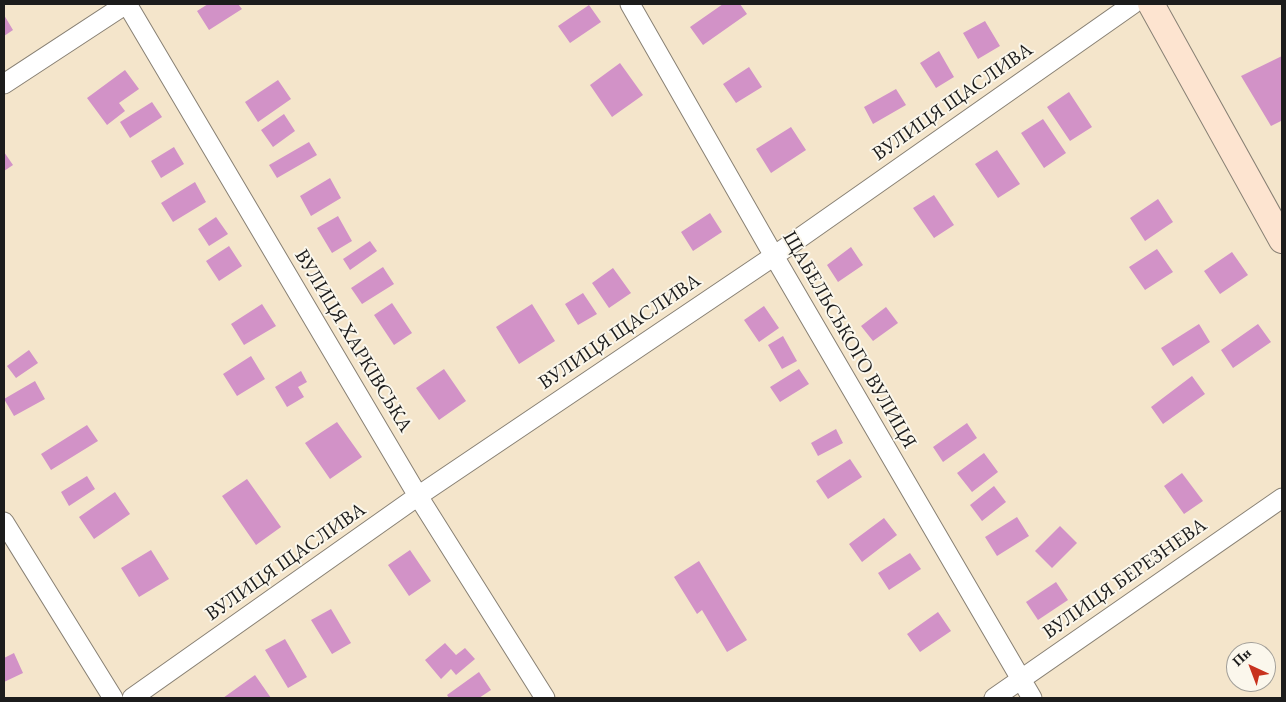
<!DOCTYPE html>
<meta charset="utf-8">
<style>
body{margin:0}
#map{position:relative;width:1286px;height:702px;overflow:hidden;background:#f4e5cb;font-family:"EB Garamond",serif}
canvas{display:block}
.frame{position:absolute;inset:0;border:5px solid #1c1c1c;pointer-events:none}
.north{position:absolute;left:1226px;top:642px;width:50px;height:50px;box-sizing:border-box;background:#fbf7ec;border:1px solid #a29f99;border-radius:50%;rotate:317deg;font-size:14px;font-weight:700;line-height:20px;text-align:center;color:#1c1c1c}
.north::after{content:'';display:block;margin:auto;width:18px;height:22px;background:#c8321e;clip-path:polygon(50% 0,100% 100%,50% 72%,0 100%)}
</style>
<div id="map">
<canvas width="1286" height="702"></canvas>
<div class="frame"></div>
<div class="north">Пн</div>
</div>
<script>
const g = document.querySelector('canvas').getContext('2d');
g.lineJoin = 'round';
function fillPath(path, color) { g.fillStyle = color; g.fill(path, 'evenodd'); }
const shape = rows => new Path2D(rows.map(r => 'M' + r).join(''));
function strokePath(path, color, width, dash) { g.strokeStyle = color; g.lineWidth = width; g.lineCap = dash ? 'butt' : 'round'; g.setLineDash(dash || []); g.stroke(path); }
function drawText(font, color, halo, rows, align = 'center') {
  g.font = font + ' "EB Garamond",serif'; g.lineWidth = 4; g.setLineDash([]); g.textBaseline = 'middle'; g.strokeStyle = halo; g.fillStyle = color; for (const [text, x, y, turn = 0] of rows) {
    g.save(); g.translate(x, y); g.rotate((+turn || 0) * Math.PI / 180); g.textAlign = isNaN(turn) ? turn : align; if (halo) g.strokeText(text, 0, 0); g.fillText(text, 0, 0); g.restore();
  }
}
fillPath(shape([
 [208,4,238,4,242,9,209,30,197,11],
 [723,4,740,4,747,14,703,45,690,27],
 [589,5,601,22,570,43,558,26],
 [4,15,13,30,4,36],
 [985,21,1000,46,978,59,963,33],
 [939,51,954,77,936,88,920,63],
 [1282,56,1282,123,1281,121,1271,126,1241,76],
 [620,63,643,95,612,117,590,85],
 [749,67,762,87,736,103,723,84],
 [125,70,139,89,119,103,125,111,107,125,87,98],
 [278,80,291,99,258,122,245,102],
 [896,89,906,105,873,124,864,107],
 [1069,92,1092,127,1070,141,1047,107],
 [152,102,162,117,130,138,120,122],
 [284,114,295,131,273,147,261,130],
 [1043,119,1066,153,1044,168,1021,133],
 [791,127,806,150,771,173,756,149],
 [309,142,317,155,277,178,269,165],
 [174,147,184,164,161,178,151,161],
 [997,150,1020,184,998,198,975,164],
 [4,152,13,165,4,171],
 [330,178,341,198,311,216,300,196],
 [195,182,206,202,173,222,161,203],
 [934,195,954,225,934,238,913,208],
 [1158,199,1173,222,1145,241,1130,218],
 [710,213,722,232,693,251,681,232],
 [338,216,352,241,332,253,317,228],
 [216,217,228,234,209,246,198,229],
 [370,241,377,251,350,270,343,259],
 [229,246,242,266,219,281,206,261],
 [851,247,863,265,838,282,827,265],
 [1157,249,1173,272,1145,290,1129,267],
 [1232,252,1248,275,1220,294,1204,271],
 [383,267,394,284,362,304,351,288],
 [613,268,631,293,609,308,592,283],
 [583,293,597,314,578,325,565,304],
 [392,303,412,333,394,345,374,315],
 [262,304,276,326,244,345,231,324],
 [532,304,555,341,519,364,496,327],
 [764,306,779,328,759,342,744,320],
 [886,307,898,323,873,341,861,326],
 [1199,324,1210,342,1173,366,1161,348],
 [1258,324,1271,342,1233,368,1221,350],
 [783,336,797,361,782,369,768,345],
 [29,350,38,363,16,378,7,366],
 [251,356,265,379,237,396,223,374],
 [444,369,466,401,439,420,416,388],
 [799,369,809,384,780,402,770,387],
 [301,371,307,382,298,387,304,397,287,407,275,387],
 [1192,376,1205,394,1163,424,1151,407],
 [35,381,45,399,14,416,4,399],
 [337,422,362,457,330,479,305,443],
 [967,423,977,438,943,462,933,447],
 [87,425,98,441,51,470,41,454],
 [836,429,843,443,818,456,811,443],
 [984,453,998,472,972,492,957,473],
 [850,459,862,477,828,499,816,481],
 [1182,473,1203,501,1184,514,1164,486],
 [87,476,95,489,69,506,61,492],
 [247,479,281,527,256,545,222,496],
 [994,486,1006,502,982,521,970,505],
 [115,492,130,514,94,539,79,517],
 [1017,517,1029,536,997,556,985,537],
 [884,518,897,535,862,562,849,544],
 [1060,526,1077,543,1052,568,1035,551],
 [151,550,169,579,139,597,121,568],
 [410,550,431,581,409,596,388,565],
 [910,553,921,569,889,590,878,573],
 [699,561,747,640,727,652,702,610,697,614,674,577],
 [1056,582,1068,600,1038,620,1026,602],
 [331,609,351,643,332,654,311,620],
 [938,612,951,631,920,652,907,634],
 [285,639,307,677,288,688,265,650],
 [445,643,456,655,465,648,475,659,456,675,451,669,441,679,425,660],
 [14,653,23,673,4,682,4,658],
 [479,672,491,690,479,698,449,698,447,695],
 [255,675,271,698,223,698]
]), '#d292c7');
const street = shape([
 [127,4,418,496,545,698],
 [630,4,774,256,1032,698],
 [4,84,126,4],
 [4,522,113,698],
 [132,698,418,496,774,256,1133,4],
 [994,698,1282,498]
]);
const secondary = shape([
 [1151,4,1282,240]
]);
strokePath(street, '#888074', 21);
strokePath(secondary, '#888074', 28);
strokePath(street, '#fff', 19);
strokePath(secondary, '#fde4d0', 26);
drawText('20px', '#1c1c1c', '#fbf7ec', [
 ["ВУЛИЦЯ ЩАСЛИВА",953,102,-35],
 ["ВУЛИЦЯ ЩАСЛИВА",620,332,-34],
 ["ЩАБЕЛЬСЬКОГО ВУЛИЦЯ",849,340,60],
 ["ВУЛИЦЯ ХАРКІВСЬКА",353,341,59],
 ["ВУЛИЦЯ ЩАСЛИВА",286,562,-35],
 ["ВУЛИЦЯ БЕРЕЗНЕВА",1125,579,-35]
]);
</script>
